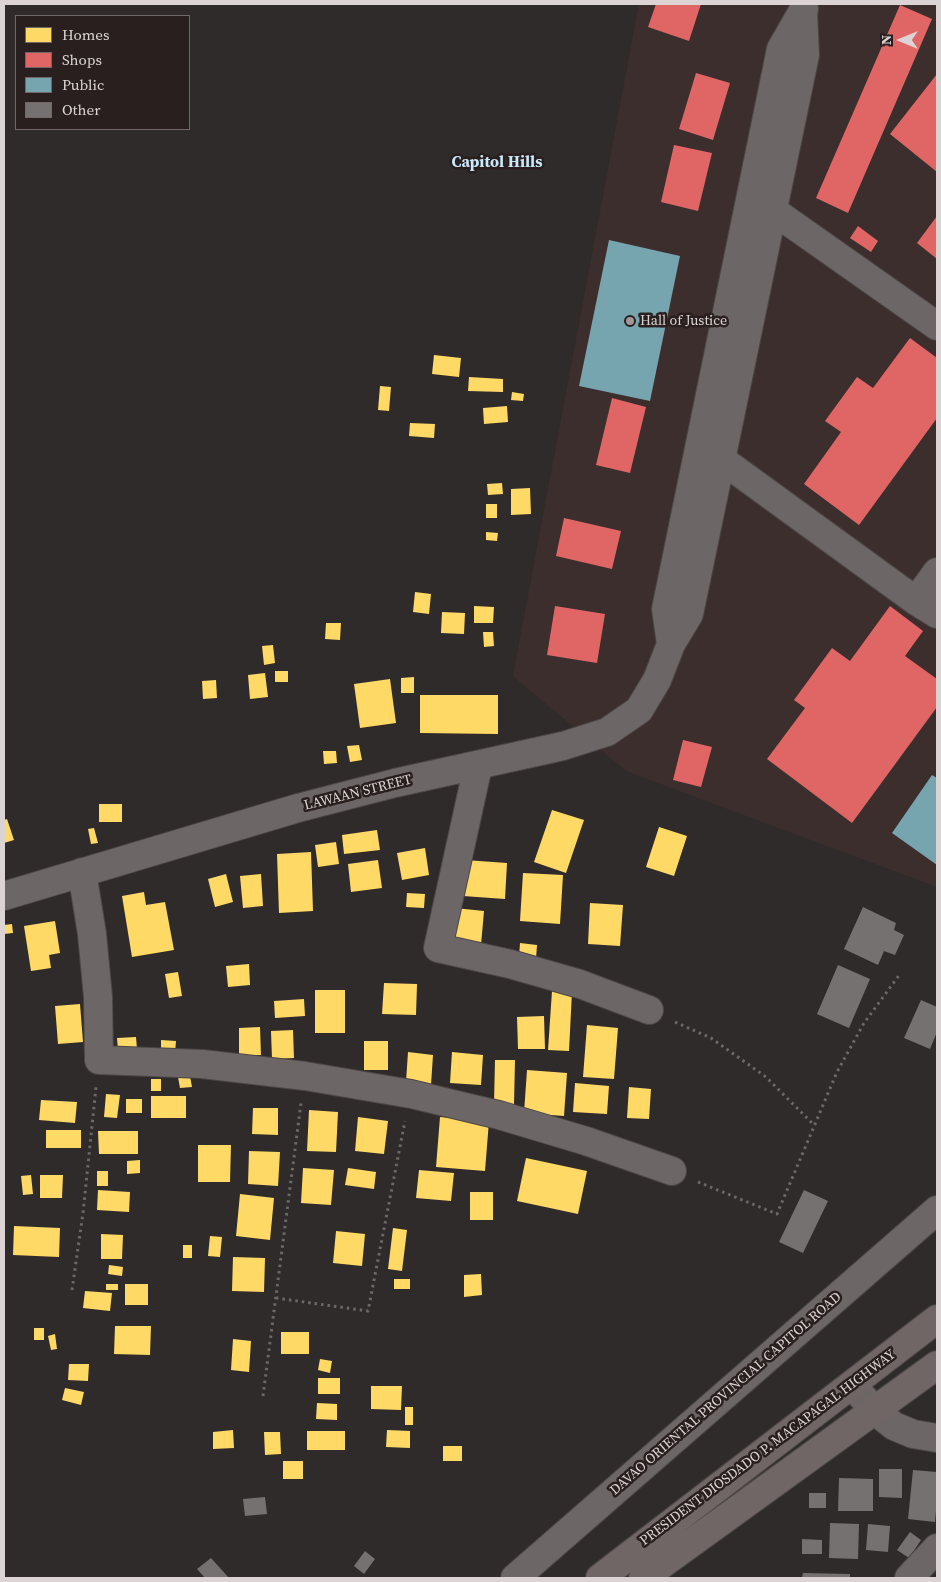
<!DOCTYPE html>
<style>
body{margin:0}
#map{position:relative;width:941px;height:1582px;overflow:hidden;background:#302b2b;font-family:"Source Serif 4",serif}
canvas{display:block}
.frame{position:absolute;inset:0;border:5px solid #dcd4d4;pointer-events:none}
.legend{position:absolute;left:15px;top:15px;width:175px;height:115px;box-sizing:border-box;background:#291f1f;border:1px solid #716767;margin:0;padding:6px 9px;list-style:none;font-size:15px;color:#dcd4d4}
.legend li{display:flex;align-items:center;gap:10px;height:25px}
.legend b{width:25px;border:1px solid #716767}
.north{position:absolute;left:876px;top:15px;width:50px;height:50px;-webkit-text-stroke:4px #291f1f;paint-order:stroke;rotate:270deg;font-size:14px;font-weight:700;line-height:20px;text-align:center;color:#dcd4d4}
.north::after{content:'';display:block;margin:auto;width:18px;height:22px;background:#dcd4d4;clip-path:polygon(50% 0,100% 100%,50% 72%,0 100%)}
</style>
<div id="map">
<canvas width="941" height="1582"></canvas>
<div class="frame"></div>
<ul class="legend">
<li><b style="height:14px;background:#ffd966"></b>Homes</li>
<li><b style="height:14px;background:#e06666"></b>Shops</li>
<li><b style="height:14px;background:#76a5af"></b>Public</li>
<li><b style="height:14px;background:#767171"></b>Other</li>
</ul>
<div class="north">N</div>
</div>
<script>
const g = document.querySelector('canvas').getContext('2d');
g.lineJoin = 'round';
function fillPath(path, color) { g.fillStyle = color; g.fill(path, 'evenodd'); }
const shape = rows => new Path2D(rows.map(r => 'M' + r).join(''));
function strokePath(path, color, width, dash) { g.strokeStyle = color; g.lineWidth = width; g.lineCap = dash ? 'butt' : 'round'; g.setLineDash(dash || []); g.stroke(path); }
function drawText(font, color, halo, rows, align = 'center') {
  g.font = font + ' "Source Serif 4",serif'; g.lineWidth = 5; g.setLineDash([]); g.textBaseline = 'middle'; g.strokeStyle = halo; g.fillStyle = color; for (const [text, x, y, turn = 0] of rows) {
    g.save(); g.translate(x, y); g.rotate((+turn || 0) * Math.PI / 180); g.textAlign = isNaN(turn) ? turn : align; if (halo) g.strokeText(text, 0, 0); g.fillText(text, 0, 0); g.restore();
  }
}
fillPath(shape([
 [639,4,937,4,937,887,626,771,513,676]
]), '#3d2e2e');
fillPath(shape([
 [434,355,461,358,459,377,432,374],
 [469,377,503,379,503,392,468,391],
 [380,386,391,387,389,411,378,410],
 [512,392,524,394,523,401,511,400],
 [507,406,508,422,484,424,483,408],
 [410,423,435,424,434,438,409,436],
 [502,483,503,494,488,495,487,484],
 [530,488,531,514,511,515,511,489],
 [486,504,497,504,497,518,486,518],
 [486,532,498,533,497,541,486,540],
 [415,592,431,594,429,614,413,612],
 [474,606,494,607,493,623,474,623],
 [442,612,465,613,464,634,441,633],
 [326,623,341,623,340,640,325,639],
 [483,632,493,632,494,646,484,647],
 [273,645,275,663,264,665,262,646],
 [275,671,288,671,288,682,275,682],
 [265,673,268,697,250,699,248,675],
 [414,677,414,693,401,693,401,678],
 [390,679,396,723,360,728,354,684],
 [216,680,217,698,203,699,202,681],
 [420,695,498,695,498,734,420,733],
 [359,745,362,760,350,762,347,746],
 [323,751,336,751,337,763,324,764],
 [99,804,122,804,122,822,99,822],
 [552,810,584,820,566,873,534,862],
 [7,819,14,840,4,843,4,820],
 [659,827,687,836,674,876,646,867],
 [94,828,98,843,91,844,88,829],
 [377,830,380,850,344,854,342,835],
 [336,842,339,864,318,867,315,845],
 [425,848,429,875,402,880,397,853],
 [311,852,313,911,279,913,277,854],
 [378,860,382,888,351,892,348,864],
 [465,860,507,863,505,899,463,896],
 [523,873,563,875,560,924,520,921],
 [226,874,233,902,215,907,208,879],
 [261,874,263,906,243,908,240,876],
 [144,892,146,905,165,902,174,950,132,957,122,896],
 [407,893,425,894,424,908,406,907],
 [590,903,623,905,620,946,588,944],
 [455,908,484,911,481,945,452,942],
 [55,921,60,953,49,955,51,968,31,971,24,926],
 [12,924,13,933,4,934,4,925],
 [520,943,537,945,536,959,519,957],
 [249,964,250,985,228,987,226,966],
 [178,972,182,996,169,998,165,974],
 [384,983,417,984,416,1015,382,1014],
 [315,990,345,990,345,1033,315,1033],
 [552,991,572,992,569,1051,548,1050],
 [304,999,305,1016,275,1018,274,1001],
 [80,1004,83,1042,58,1044,55,1006],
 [544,1016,545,1049,518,1049,517,1017],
 [587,1025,618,1028,614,1079,583,1077],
 [260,1027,261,1055,239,1056,239,1028],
 [293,1030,294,1058,272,1059,271,1031],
 [136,1037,137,1049,118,1050,117,1038],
 [161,1040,176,1041,175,1053,161,1052],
 [364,1041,388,1041,388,1070,364,1070],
 [408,1052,433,1055,431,1085,406,1082],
 [452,1052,483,1055,481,1085,450,1083],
 [495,1060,515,1060,514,1105,494,1104],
 [527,1070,567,1073,564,1116,524,1113],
 [190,1076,192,1087,180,1088,178,1077],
 [151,1079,161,1079,161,1091,151,1091],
 [575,1083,609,1086,607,1114,573,1112],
 [629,1087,651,1089,649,1119,627,1118],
 [106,1094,120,1095,117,1118,104,1117],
 [151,1096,186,1096,186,1118,151,1118],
 [126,1099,142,1099,142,1113,126,1113],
 [41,1100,77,1102,75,1123,39,1120],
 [253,1108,278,1108,278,1135,252,1134],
 [309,1110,338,1112,336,1152,307,1151],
 [358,1117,388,1121,384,1154,355,1151],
 [440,1117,489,1121,485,1171,436,1167],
 [46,1130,81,1130,81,1148,46,1148],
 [98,1131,138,1131,138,1154,99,1154],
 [198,1145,231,1145,230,1182,198,1182],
 [249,1151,280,1152,278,1186,248,1184],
 [526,1158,587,1171,578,1214,517,1201],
 [140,1160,140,1173,127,1174,127,1161],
 [303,1168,334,1170,331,1205,301,1203],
 [348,1168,376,1172,374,1189,345,1185],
 [419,1170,454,1173,451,1201,416,1198],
 [97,1171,108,1171,108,1186,97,1186],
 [31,1175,33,1194,23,1195,21,1176],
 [40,1175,63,1175,62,1198,40,1198],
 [98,1190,130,1192,129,1212,97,1210],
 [470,1192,493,1192,493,1220,470,1220],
 [240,1194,274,1198,270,1240,236,1236],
 [14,1226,60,1228,59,1257,13,1255],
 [393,1228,407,1230,402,1271,388,1269],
 [336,1231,365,1234,362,1266,333,1263],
 [101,1234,123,1235,122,1259,101,1259],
 [210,1236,222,1237,220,1257,208,1256],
 [183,1245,192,1245,192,1258,183,1258],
 [233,1257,265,1258,264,1292,232,1291],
 [109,1265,123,1267,122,1276,108,1274],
 [481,1274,482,1295,464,1297,464,1275],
 [394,1279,410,1279,410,1289,394,1289],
 [106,1284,118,1284,118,1290,106,1290],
 [125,1284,148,1284,148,1305,125,1305],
 [85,1291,112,1293,110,1311,83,1308],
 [115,1326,151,1326,150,1355,114,1354],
 [34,1328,44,1328,44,1340,34,1340],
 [281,1332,309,1332,309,1354,281,1354],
 [55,1334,57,1349,51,1350,48,1336],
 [233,1339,251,1341,249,1372,231,1370],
 [320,1359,332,1361,330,1373,318,1370],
 [69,1364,89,1364,88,1381,68,1380],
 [318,1378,340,1378,340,1394,318,1394],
 [371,1386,402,1386,401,1410,371,1409],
 [65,1388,84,1392,81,1405,62,1400],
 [317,1403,337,1404,337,1420,316,1419],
 [405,1407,413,1407,413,1425,405,1425],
 [233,1430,234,1448,213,1449,213,1432],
 [387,1430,410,1431,410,1448,386,1447],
 [307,1431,345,1431,345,1450,307,1450],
 [264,1432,280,1432,281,1454,265,1455],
 [443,1446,462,1446,462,1461,443,1461],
 [283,1461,303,1461,303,1479,283,1479]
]), '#ffd966');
fillPath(shape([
 [656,4,701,4,689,41,648,27],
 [900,5,932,19,848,213,816,198],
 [696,73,730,83,713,140,679,129],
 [937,74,937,172,890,134],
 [674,145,712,153,698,211,661,202],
 [937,216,937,259,917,243],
 [858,226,878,241,871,252,850,238],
 [910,338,937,358,937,418,859,525,804,484,841,432,825,421,857,377,873,388],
 [612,398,646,407,630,473,596,465],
 [564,518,621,531,612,569,556,556],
 [555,606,605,614,597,663,547,655],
 [890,606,923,631,905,656,937,679,937,707,852,823,767,759,805,708,794,700,832,648,850,661],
 [683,740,712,747,701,787,673,780]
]), '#e06666');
fillPath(shape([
 [609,240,680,256,650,401,579,386],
 [932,775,937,778,937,865,892,833]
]), '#76a5af');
fillPath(shape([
 [863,907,896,923,894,930,904,935,895,955,884,951,878,965,844,949],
 [838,965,870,979,849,1028,817,1014],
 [921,1000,937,1007,937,1032,930,1049,904,1038],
 [804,1190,828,1201,803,1253,779,1242],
 [879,1469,902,1469,902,1498,879,1497],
 [913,1470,937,1472,937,1500,935,1522,908,1519],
 [839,1478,873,1479,873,1511,838,1511],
 [809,1493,826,1493,826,1508,809,1508],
 [265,1497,267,1514,245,1516,243,1499],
 [830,1523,859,1524,858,1559,829,1558],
 [868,1524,890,1526,888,1552,866,1550],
 [910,1532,921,1540,909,1558,897,1550],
 [802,1539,822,1540,822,1554,802,1554],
 [365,1551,375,1559,364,1574,354,1566],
 [211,1558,229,1578,205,1578,197,1569],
 [803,1573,850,1574,850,1578,802,1578]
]), '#767171');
const minor = shape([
 [758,200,937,326],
 [707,449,916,601,937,614],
 [916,601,937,572],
 [671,644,666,609,781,49,804,9],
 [478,766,438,948,510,964,580,984,649,1010],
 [82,872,92,934,98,997,99,1060,202,1064,305,1076,411,1094,499,1115,586,1141,672,1171],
 [4,896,298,808,395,783,563,746,607,732,639,710,657,680,671,644,689,614,805,55,803,12],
 [852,1385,875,1411,894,1426,913,1434,937,1438],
 [515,1578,937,1210],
 [909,1578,937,1548]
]);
const major = shape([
 [600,1578,937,1319],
 [643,1578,937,1365]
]);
strokePath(minor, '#4c4646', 30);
strokePath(major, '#4c4646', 30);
strokePath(shape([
 [675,1022,711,1038,766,1077,814,1125],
 [698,1182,777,1214,837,1072,864,1023,900,974],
 [72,1290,83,1213,96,1087],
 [276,1298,368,1311,405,1121],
 [263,1396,301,1103]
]), '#6c6868', 3, [2.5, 4]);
strokePath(minor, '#6c6766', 28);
strokePath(major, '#706666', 28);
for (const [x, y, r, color] of [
 [630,321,5,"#a09999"]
]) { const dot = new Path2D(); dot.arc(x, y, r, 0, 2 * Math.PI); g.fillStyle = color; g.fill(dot); strokePath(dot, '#291f1f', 2); }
drawText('14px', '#dcd4d4', '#291f1f', [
 ["Hall of Justice",640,321]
], 'left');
drawText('14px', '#dcd4d4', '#291f1f', [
 ["LAWAAN STREET",358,793,-14],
 ["DAVAO ORIENTAL PROVINCIAL CAPITOL ROAD",726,1394,-41],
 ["PRESIDENT DIOSDADO P. MACAPAGAL HIGHWAY",768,1448,-37]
]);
drawText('bold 16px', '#c9e8f9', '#291f1f', [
 ["Capitol Hills",497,163]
]);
</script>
